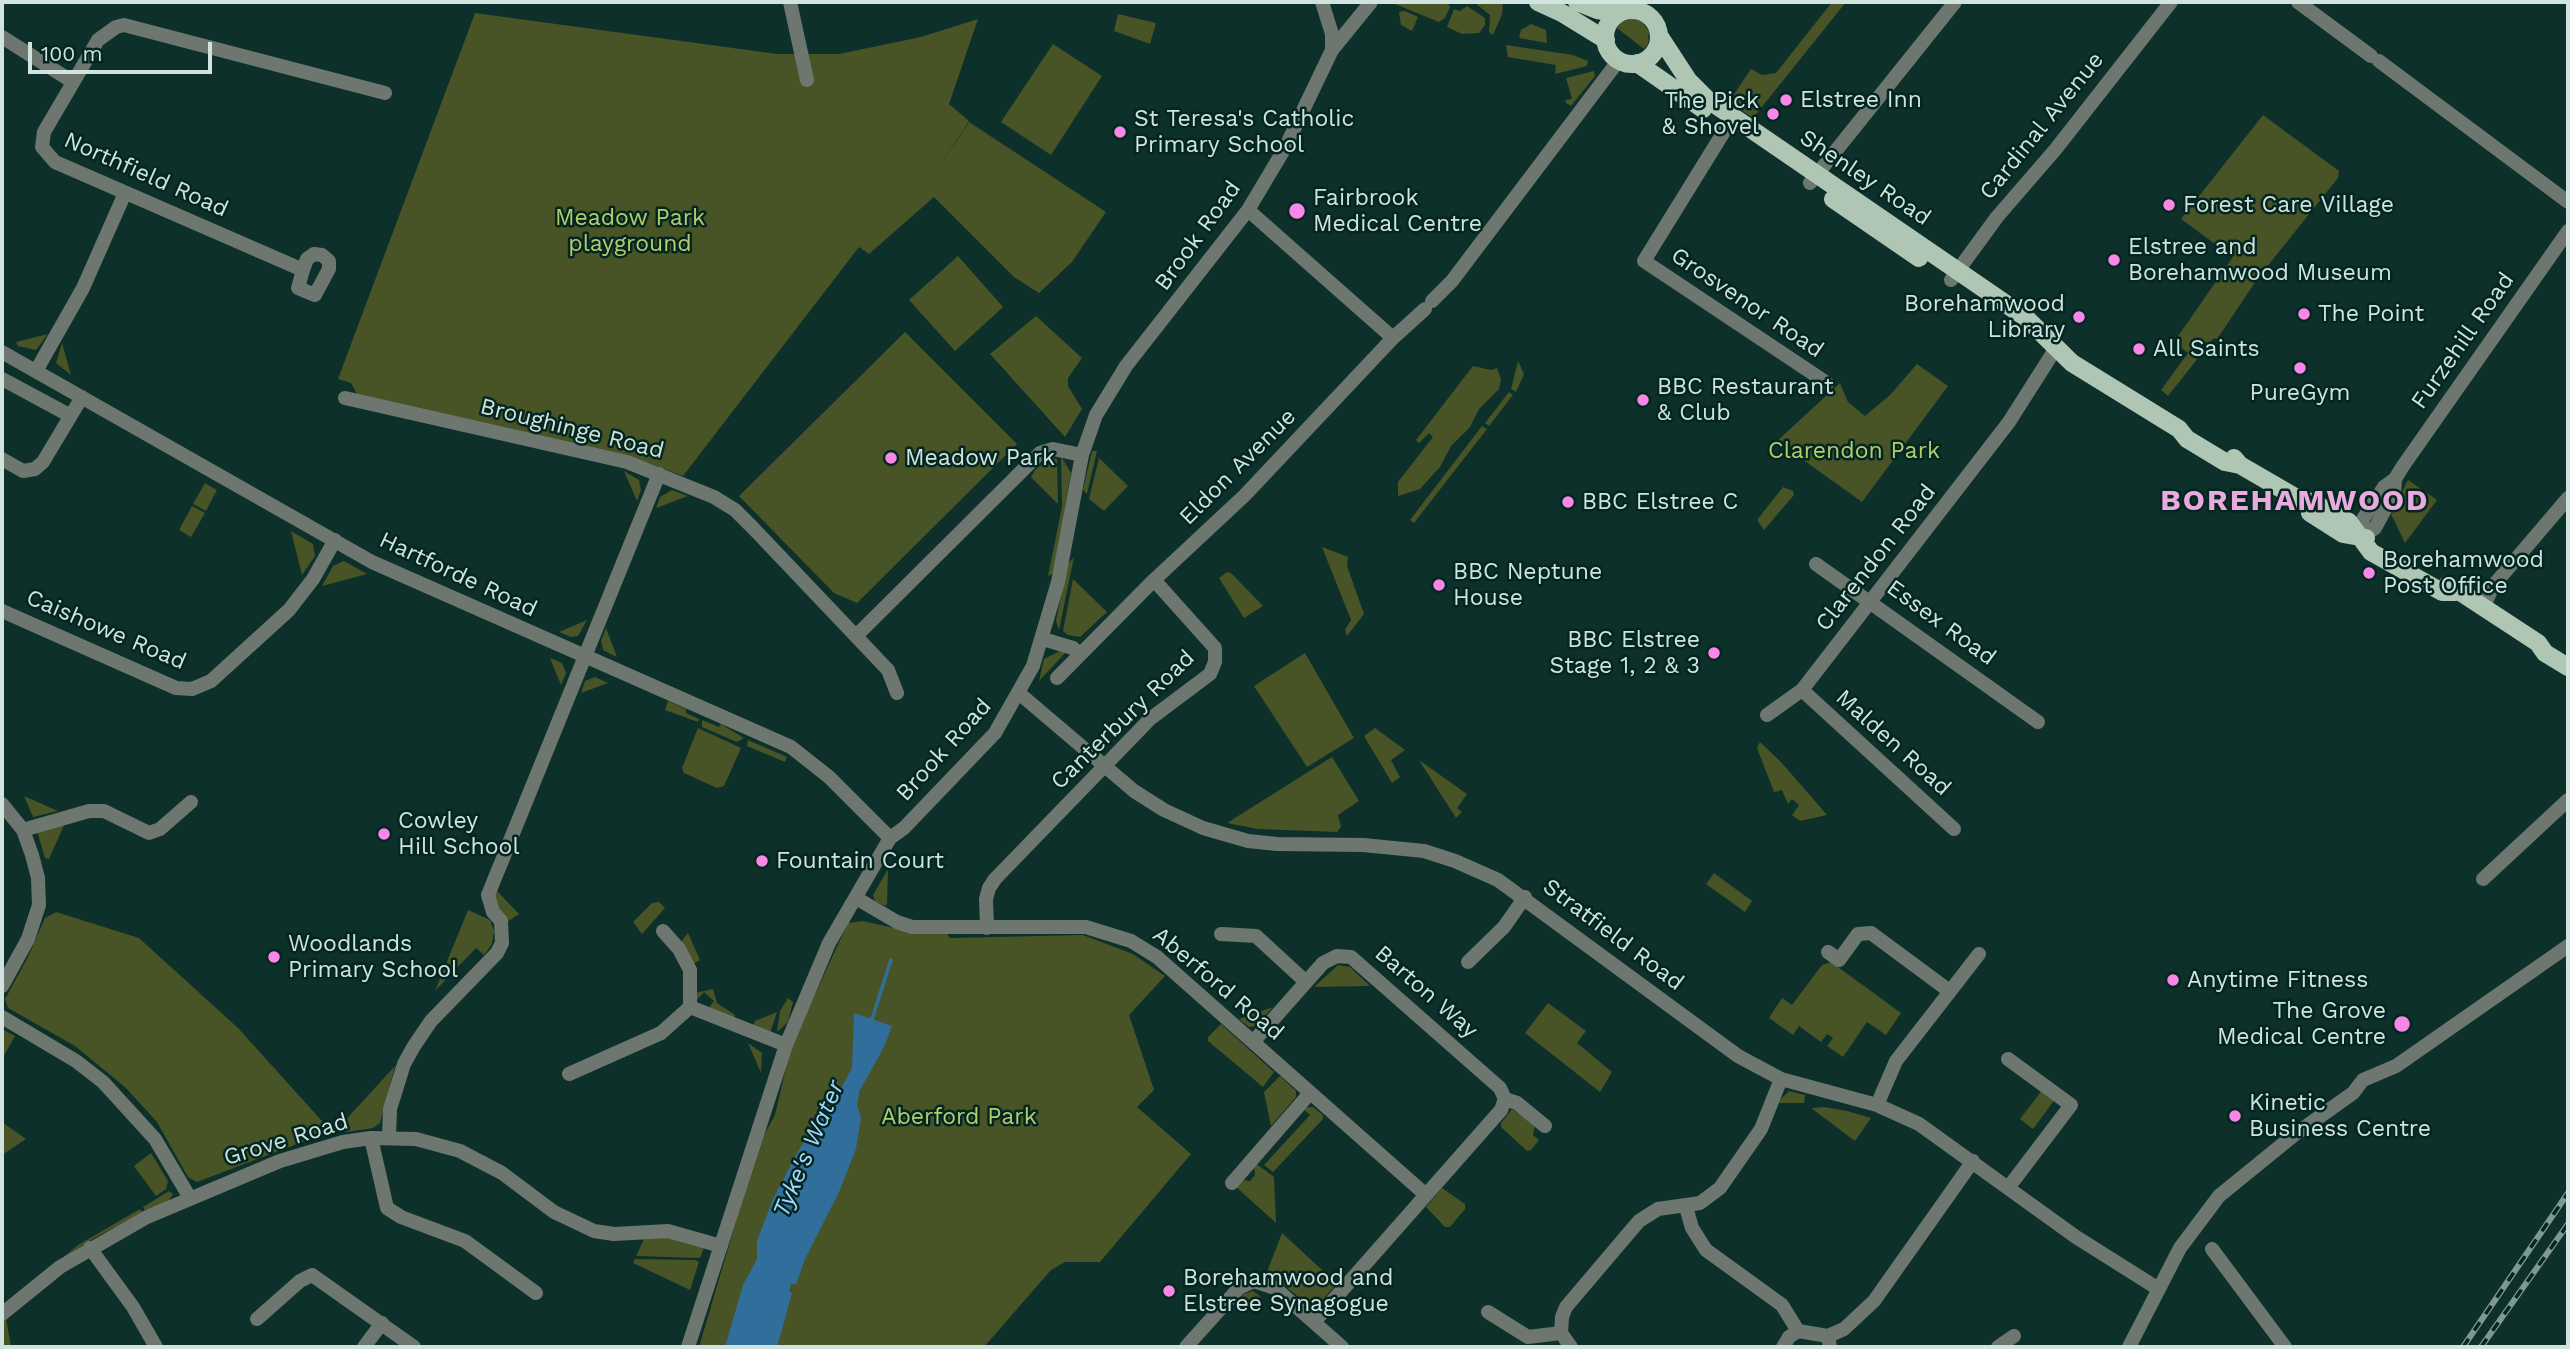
<!DOCTYPE html>
<style>
body{margin:0}
#map{position:relative;width:2570px;height:1349px;overflow:hidden;background:#0e302b;font-family:"Work Sans",sans-serif}
canvas{display:block}
.frame{position:absolute;inset:0;border:4px solid #d1e3df;pointer-events:none}
.scale{position:absolute;left:28px;top:42px;width:184px;height:32px;box-sizing:border-box;border:4px solid #d1e3df;border-top:0;padding-left:9px;font-size:21px;line-height:24px;white-space:nowrap;color:#d1e3df;-webkit-text-stroke:5px #032621;paint-order:stroke}
</style>
<div id="map">
<canvas width="2570" height="1349"></canvas>
<div class="frame"></div>
<div class="scale">100 m</div>
</div>
<script>
const g = document.querySelector('canvas').getContext('2d');
g.lineJoin = 'round';
function fillPath(path, color) { g.fillStyle = color; g.fill(path, 'evenodd'); }
const shape = rows => new Path2D(rows.map(r => 'M' + r).join(''));
function strokePath(path, color, width, dash) { g.strokeStyle = color; g.lineWidth = width; g.lineCap = dash ? 'butt' : 'round'; g.setLineDash(dash || []); g.stroke(path); }
function drawText(font, color, halo, rows, align = 'center') {
  g.font = font + ' "Work Sans",sans-serif'; g.lineWidth = 5; g.setLineDash([]); g.textBaseline = 'middle'; g.strokeStyle = halo; g.fillStyle = color; for (const [text, x, y, turn = 0] of rows) {
    g.save(); g.translate(x, y); g.rotate((+turn || 0) * Math.PI / 180); g.textAlign = isNaN(turn) ? turn : align; if (halo) g.strokeText(text, 0, 0); g.fillText(text, 0, 0); g.restore();
  }
}
fillPath(shape([
 [1390,2,1447,2,1450,7,1445,18,1439,22],
 [1474,2,1503,2,1502,14,1493,35,1489,32,1490,15],
 [1832,2,1846,2,1753,118,1729,102,1751,69,1762,75,1776,73],
 [1467,6,1485,18,1485,25,1479,33,1462,34,1447,27,1454,9,1460,11],
 [1405,11,1418,17,1412,31,1401,25,1399,12],
 [475,13,777,54,839,54,921,37,978,19,949,104,969,121,936,172,969,122,1106,212,1072,262,1039,293,1014,277,934,197,869,254,859,247,683,476,645,462,358,396,351,383,338,379],
 [1118,14,1156,23,1150,44,1114,31],
 [1633,18,1641,21,1649,31,1648,44,1644,49,1617,28,1621,22],
 [1531,24,1546,30,1547,43,1519,38,1521,30],
 [1053,44,1102,76,1051,155,1001,122],
 [1506,45,1573,55,1588,61,1587,66,1555,74,1556,65,1508,57],
 [1594,71,1595,76,1571,106,1566,103,1565,100,1572,99,1566,78],
 [2263,115,2339,171,2338,178,2258,278,2217,339,2214,338,2168,396,2161,390,2188,353,2174,342,2233,257,2181,219],
 [958,256,1003,307,955,351,909,300],
 [1036,316,1082,358,1068,378,1068,386,1082,409,1065,437,990,354],
 [905,332,1017,444,857,603,834,593,739,496],
 [48,334,36,350,18,346,16,342],
 [62,343,71,375,56,363],
 [1518,361,1524,374,1516,392,1511,389],
 [1917,364,1948,386,1862,502,1777,441,1840,383,1848,402,1865,416,1890,395],
 [1473,366,1491,370,1497,368,1501,379,1499,389,1479,409,1470,427,1451,446,1440,467,1420,489,1398,496,1398,482,1433,437,1429,433,1419,443,1416,440],
 [1509,392,1513,395,1489,426,1485,423],
 [1482,426,1487,429,1414,523,1410,520],
 [1092,451,1097,451,1087,494,1083,490],
 [1061,456,1071,473,1054,573,1048,576,1062,507],
 [1051,458,1057,459,1058,504,1031,477,1036,469],
 [1099,458,1128,486,1104,511,1089,499],
 [624,471,639,480,641,490,637,501],
 [2408,480,2437,500,2405,543,2391,514],
 [205,483,217,490,206,511,193,504],
 [1783,487,1793,491,1794,495,1764,530,1757,520],
 [672,490,688,496,656,508,660,497],
 [192,506,205,513,191,537,179,530],
 [291,531,313,544,315,556,302,575],
 [1322,547,1348,557,1347,566,1364,614,1347,636,1345,630,1351,620],
 [1074,557,1059,630,1056,621,1067,565],
 [344,561,367,574,322,586,333,566],
 [1227,572,1231,573,1263,606,1244,618,1219,578],
 [1073,579,1107,612,1080,637,1068,635,1063,631],
 [587,620,578,636,571,637,559,632],
 [606,628,617,657,603,650,601,641],
 [1062,650,1067,651,1039,681,1044,659],
 [1305,653,1354,738,1307,767,1254,686],
 [550,658,562,663,566,673,561,685],
 [595,677,608,683,581,693,585,681],
 [668,701,686,709,686,713,699,719,698,722,665,710],
 [702,720,719,727,721,724,744,738,737,742,702,727],
 [698,728,741,748,724,786,717,788,684,773,682,768],
 [1375,728,1405,750,1391,760,1400,777,1392,783,1364,736],
 [748,740,787,757,785,762,747,746],
 [1760,742,1781,762,1827,815,1800,821,1792,815,1799,805,1792,799,1788,804,1782,790,1774,792,1757,748],
 [1332,757,1359,801,1338,815,1341,827,1337,832,1258,829,1227,823],
 [1419,760,1467,794,1457,808,1462,812,1456,818],
 [24,796,58,811,33,817],
 [65,823,49,859,45,858,37,831],
 [888,869,887,904,885,906,875,901,873,895],
 [1714,873,1752,901,1745,912,1706,884],
 [494,890,497,891,519,914,507,922,495,904],
 [659,902,665,908,642,934,633,922,652,903],
 [468,910,490,920,494,931,492,944,484,955,476,948,435,991],
 [56,912,139,938,238,1028,331,1131,197,1182,188,1177,157,1122,126,1088,75,1046,8,1008,5,999,28,957,45,918],
 [863,921,912,932,947,934,950,938,1083,935,1133,954,1165,976,1129,1015,1154,1090,1137,1107,1191,1154,1100,1262,1065,1262,1051,1270,984,1347,699,1347,759,1144,775,1115,791,1046,848,923],
 [688,933,700,960,693,964,680,943],
 [1831,962,1901,1013,1886,1035,1867,1022,1843,1057,1827,1046,1833,1038,1827,1034,1821,1042,1799,1026,1793,1035,1769,1018,1782,998,1792,1005,1822,965],
 [1338,965,1350,967,1370,986,1314,987],
 [713,989,717,1003,735,1015,734,1019,708,1009,714,1001,704,992,697,1000,695,993],
 [788,998,793,1002,788,1022,777,1032,780,1011],
 [1548,1003,1586,1031,1577,1043,1612,1072,1600,1092,1525,1033],
 [1273,1007,1256,1026,1249,1027,1239,1019],
 [777,1012,770,1033,753,1027,755,1021],
 [1221,1024,1274,1072,1263,1087,1208,1041,1208,1037],
 [2,1029,15,1036,2,1059],
 [748,1043,762,1053,761,1073],
 [395,1066,380,1123,373,1128,346,1132,341,1125],
 [1280,1076,1296,1091,1296,1097,1271,1126,1264,1092],
 [2043,1089,2056,1098,2033,1129,2020,1119],
 [1789,1091,1805,1095,1804,1103,1777,1103],
 [1313,1107,1323,1115,1323,1119,1273,1172,1264,1165,1310,1115,1302,1108],
 [1824,1107,1847,1111,1871,1118,1855,1141,1811,1108],
 [1512,1109,1535,1125,1533,1135,1539,1140,1531,1150,1527,1151,1501,1127,1501,1123],
 [2,1122,26,1139,2,1155],
 [151,1153,168,1181,166,1189,156,1196,134,1166],
 [1254,1162,1274,1177,1276,1223,1235,1186,1244,1180,1250,1181,1255,1175],
 [1442,1188,1465,1204,1465,1209,1450,1227,1445,1227,1426,1207],
 [169,1191,173,1194,168,1202,145,1210,143,1207],
 [140,1209,143,1213,96,1237,60,1260,78,1245],
 [1282,1233,1334,1281,1335,1286,1317,1306,1310,1306,1267,1272],
 [649,1237,673,1237,704,1248,700,1258,636,1256,644,1239],
 [635,1259,695,1260,699,1262,690,1290,633,1263],
 [1253,1291,1261,1297,1247,1312,1236,1303,1244,1294],
 [6,1318,11,1347,2,1347,2,1322]
]), '#485326');
fillPath(shape([
 [854,1013,892,1026,884,1047,859,1092,857,1106,861,1117,856,1149,839,1192,805,1259,796,1284,791,1284,789,1292,792,1293,777,1347,725,1347,743,1285,757,1259,757,1241,773,1199,797,1153,824,1110,830,1109,852,1068]
]), '#306f9b');
strokePath(shape([
 [871,1022,891,960]
]), '#306f9b', 3.5);
strokePath(shape([
 [790,2,807,80],
 [1322,2,1332,34,1332,50],
 [2298,2,2371,56],
 [2,37,73,82],
 [2379,61,2568,202],
 [1733,117,1644,261,1827,383],
 [1810,183,1955,2],
 [1248,210,1393,338],
 [303,270,298,288,315,295,329,269,329,261,322,255,314,254,307,259,303,270,55,162,42,147,44,132,98,40,116,27,124,25,385,93],
 [1951,280,1997,217,2055,150,2171,2],
 [1432,301,1452,281,1619,60],
 [2,352,372,562,791,747,829,777,890,838],
 [36,371,83,288,125,193],
 [2,379,69,415],
 [345,398,627,462,714,497,735,510,754,529,888,670,897,693],
 [2,459,23,471,35,469,43,462,82,397],
 [2361,537,2375,528,2394,493,2395,479,2403,466,2568,231],
 [2361,537,2363,519,2384,487,2395,479],
 [1816,564,2038,722],
 [2484,606,2493,586,2568,498],
 [2,611,176,688,192,689,211,681,289,610,313,579,335,540],
 [856,636,1040,453,1053,449,1082,455],
 [1043,639,1073,648,1080,654],
 [1057,678,1154,580,1245,495,1393,338,1425,309],
 [1802,690,1954,829],
 [1020,694,1134,791,1164,810,1203,828,1248,841,1277,844,1363,845,1424,851,1455,861,1498,880,1738,1056,1781,1079,1877,1105,1919,1124,2076,1237,2157,1288],
 [1767,715,1802,690,2009,422,2056,348],
 [2,804,23,830,32,855,38,878,39,905,28,939,2,986],
 [23,830,89,811,104,811,149,833,160,829,191,802],
 [2483,879,2568,800],
 [856,898,897,922,912,927,1086,927,1131,941,1157,957,1426,1195],
 [987,928,986,899,989,888,995,879,1150,719,1210,674,1215,662,1215,648,1154,580],
 [663,931,679,949,690,970,690,1007],
 [1221,934,1256,936,1306,982],
 [1828,952,1839,960,1858,934,1871,933,1948,990],
 [1468,962,1504,927,1525,897],
 [2,1017,76,1061,103,1082,155,1139,190,1198],
 [1253,1042,1323,963,1337,956,1351,957,1500,1088,1505,1099,1517,1103,1545,1126],
 [2008,1059,2071,1105,2008,1188],
 [569,1074,661,1033,690,1007,786,1045],
 [1877,1105,1896,1061,1979,954],
 [389,1137,390,1109,404,1064,414,1046,431,1021,497,953,502,943,501,921,493,912,488,895,659,474],
 [371,1138,387,1208,401,1217,465,1241,536,1293],
 [1232,1183,1310,1093],
 [1686,1207,1692,1228,1706,1250,1782,1305,1798,1331],
 [90,1248,133,1307,156,1347],
 [2212,1249,2285,1347],
 [1488,1312,1528,1337,1561,1333],
 [2,1314,60,1267,147,1217,280,1161,343,1142,371,1138,416,1139,460,1151,502,1173,554,1212,594,1231,614,1234,668,1231,721,1246],
 [257,1319,300,1281,312,1275,414,1347],
 [1314,1322,1501,1110,1505,1099],
 [1798,1331,1828,1336,1830,1347],
 [1828,1336,1844,1329,1874,1301,1973,1161],
 [364,1347,382,1323],
 [688,1347,786,1045,829,943,890,838,904,828,995,733,1033,666,1058,582,1082,455,1096,415,1126,366,1248,210,1285,148,1332,50,1371,2],
 [1186,1347,1239,1288,1254,1281,1275,1288,1342,1347],
 [1571,1347,1561,1333,1562,1317,1566,1307,1639,1221,1658,1209,1700,1203,1720,1188,1761,1129,1781,1079],
 [1783,1347,1789,1337,1798,1331],
 [1998,1347,2014,1336],
 [2129,1347,2180,1248,2219,1196,2294,1135,2353,1093,2363,1080,2396,1066,2568,946]
]), '#6d776f', 14);
strokePath(shape([
 [1538,2,1562,13,1606,40],
 [1577,2,1597,10,1618,13],
 '1605 37a27 27 0 1 1 54 0a27 27 0 1 1-54 0Z',
 [1660,37,1688,80,1707,99,2025,317,2072,363,2179,429,2187,439,2225,462,2240,465],
 [1637,63,1703,109],
 [1833,199,1919,258],
 [2234,458,2240,465,2302,501,2312,502,2349,522,2371,552,2442,592,2456,592],
 [2310,513,2343,534,2366,538],
 [2448,584,2538,643,2545,653,2568,667]
]), '#b0c6b4', 18);
const rail = shape([
 [2463,1347,2568,1193],
 [2481,1347,2568,1224]
]);
strokePath(rail, '#7f9893', 6);
strokePath(rail, '#032621', 3.5, [10]);
for (const [x, y, r, color] of [
 [1786,100,7,"#f987e8"],
 [1773,114,7,"#f987e8"],
 [1120,132,7,"#f987e8"],
 [2169,205,7,"#f987e8"],
 [1297,211,9,"#f987e8"],
 [2114,260,7,"#f987e8"],
 [2304,314,7,"#f987e8"],
 [2079,317,7,"#f987e8"],
 [2139,349,7,"#f987e8"],
 [2300,368,7,"#f987e8"],
 [1643,400,7,"#f987e8"],
 [891,458,7,"#f987e8"],
 [1568,502,7,"#f987e8"],
 [2369,573,7,"#f987e8"],
 [1439,585,7,"#f987e8"],
 [1714,653,7,"#f987e8"],
 [384,834,7,"#f987e8"],
 [762,861,7,"#f987e8"],
 [274,957,7,"#f987e8"],
 [2173,980,7,"#f987e8"],
 [2402,1024,9,"#f987e8"],
 [2235,1116,7,"#f987e8"],
 [1169,1291,7,"#f987e8"]
]) { const dot = new Path2D(); dot.arc(x, y, r, 0, 2 * Math.PI); g.fillStyle = color; g.fill(dot); strokePath(dot, '#032621', 2.5); }
drawText('23px', '#d1e3df', '#032621', [
 ["Elstree Inn",1800,100],
 ["The Pick",1759,101,"right"],
 ["& Shovel",1759,127,"right"],
 ["St Teresa's Catholic",1134,119],
 ["Primary School",1134,145],
 ["Fairbrook",1313,198],
 ["Medical Centre",1313,224],
 ["Forest Care Village",2183,205],
 ["Elstree and",2128,247],
 ["Borehamwood Museum",2128,273],
 ["Borehamwood",2065,304,"right"],
 ["Library",2065,330,"right"],
 ["The Point",2318,314],
 ["All Saints",2153,349],
 ["BBC Restaurant",1657,387],
 ["& Club",1657,413],
 ["PureGym",2300,393,"center"],
 ["Meadow Park",905,458],
 ["BBC Elstree C",1582,502],
 ["Borehamwood",2383,560],
 ["Post Office",2383,586],
 ["BBC Neptune",1453,572],
 ["House",1453,598],
 ["BBC Elstree",1700,640,"right"],
 ["Stage 1, 2 & 3",1700,666,"right"],
 ["Cowley",398,821],
 ["Hill School",398,847],
 ["Fountain Court",776,861],
 ["Woodlands",288,944],
 ["Primary School",288,970],
 ["Anytime Fitness",2187,980],
 ["The Grove",2386,1011,"right"],
 ["Medical Centre",2386,1037,"right"],
 ["Kinetic",2249,1103],
 ["Business Centre",2249,1129],
 ["Borehamwood and",1183,1278],
 ["Elstree Synagogue",1183,1304]
], 'left');
drawText('23px', '#d1e3df', '#032621', [
 ["Cardinal Avenue",2042,126,-51],
 ["Northfield Road",146,175,24],
 ["Shenley Road",1865,178,34],
 ["Brook Road",1198,236,-54],
 ["Grosvenor Road",1747,303,34],
 ["Furzehill Road",2463,341,-55],
 ["Broughinge Road",572,429,14],
 ["Eldon Avenue",1238,467,-45],
 ["Clarendon Road",1876,558,-52],
 ["Hartforde Road",458,575,25],
 ["Essex Road",1941,623,36],
 ["Caishowe Road",106,630,23],
 ["Canterbury Road",1123,720,-44],
 ["Malden Road",1893,743,42],
 ["Brook Road",944,750,-48],
 ["Stratfield Road",1613,935,37],
 ["Aberford Road",1218,984,40],
 ["Barton Way",1426,992,41],
 ["Grove Road",286,1140,-17]
]);
drawText('23px', '#b5cc6d', '#032621', [
 ["Meadow Park",630,218],
 ["playground",630,244],
 ["Clarendon Park",1854,451],
 ["Aberford Park",959,1117]
]);
drawText('italic 24px', '#a5d7fd', '#032621', [
 ["Tyke's Water",809,1149,-67]
]);
g.letterSpacing = '2px';
drawText('bold 30px', '#e9aade', '#032621', [
 ["BOREHAMWOOD",2295,501]
]);
g.letterSpacing = '0px';
</script>
